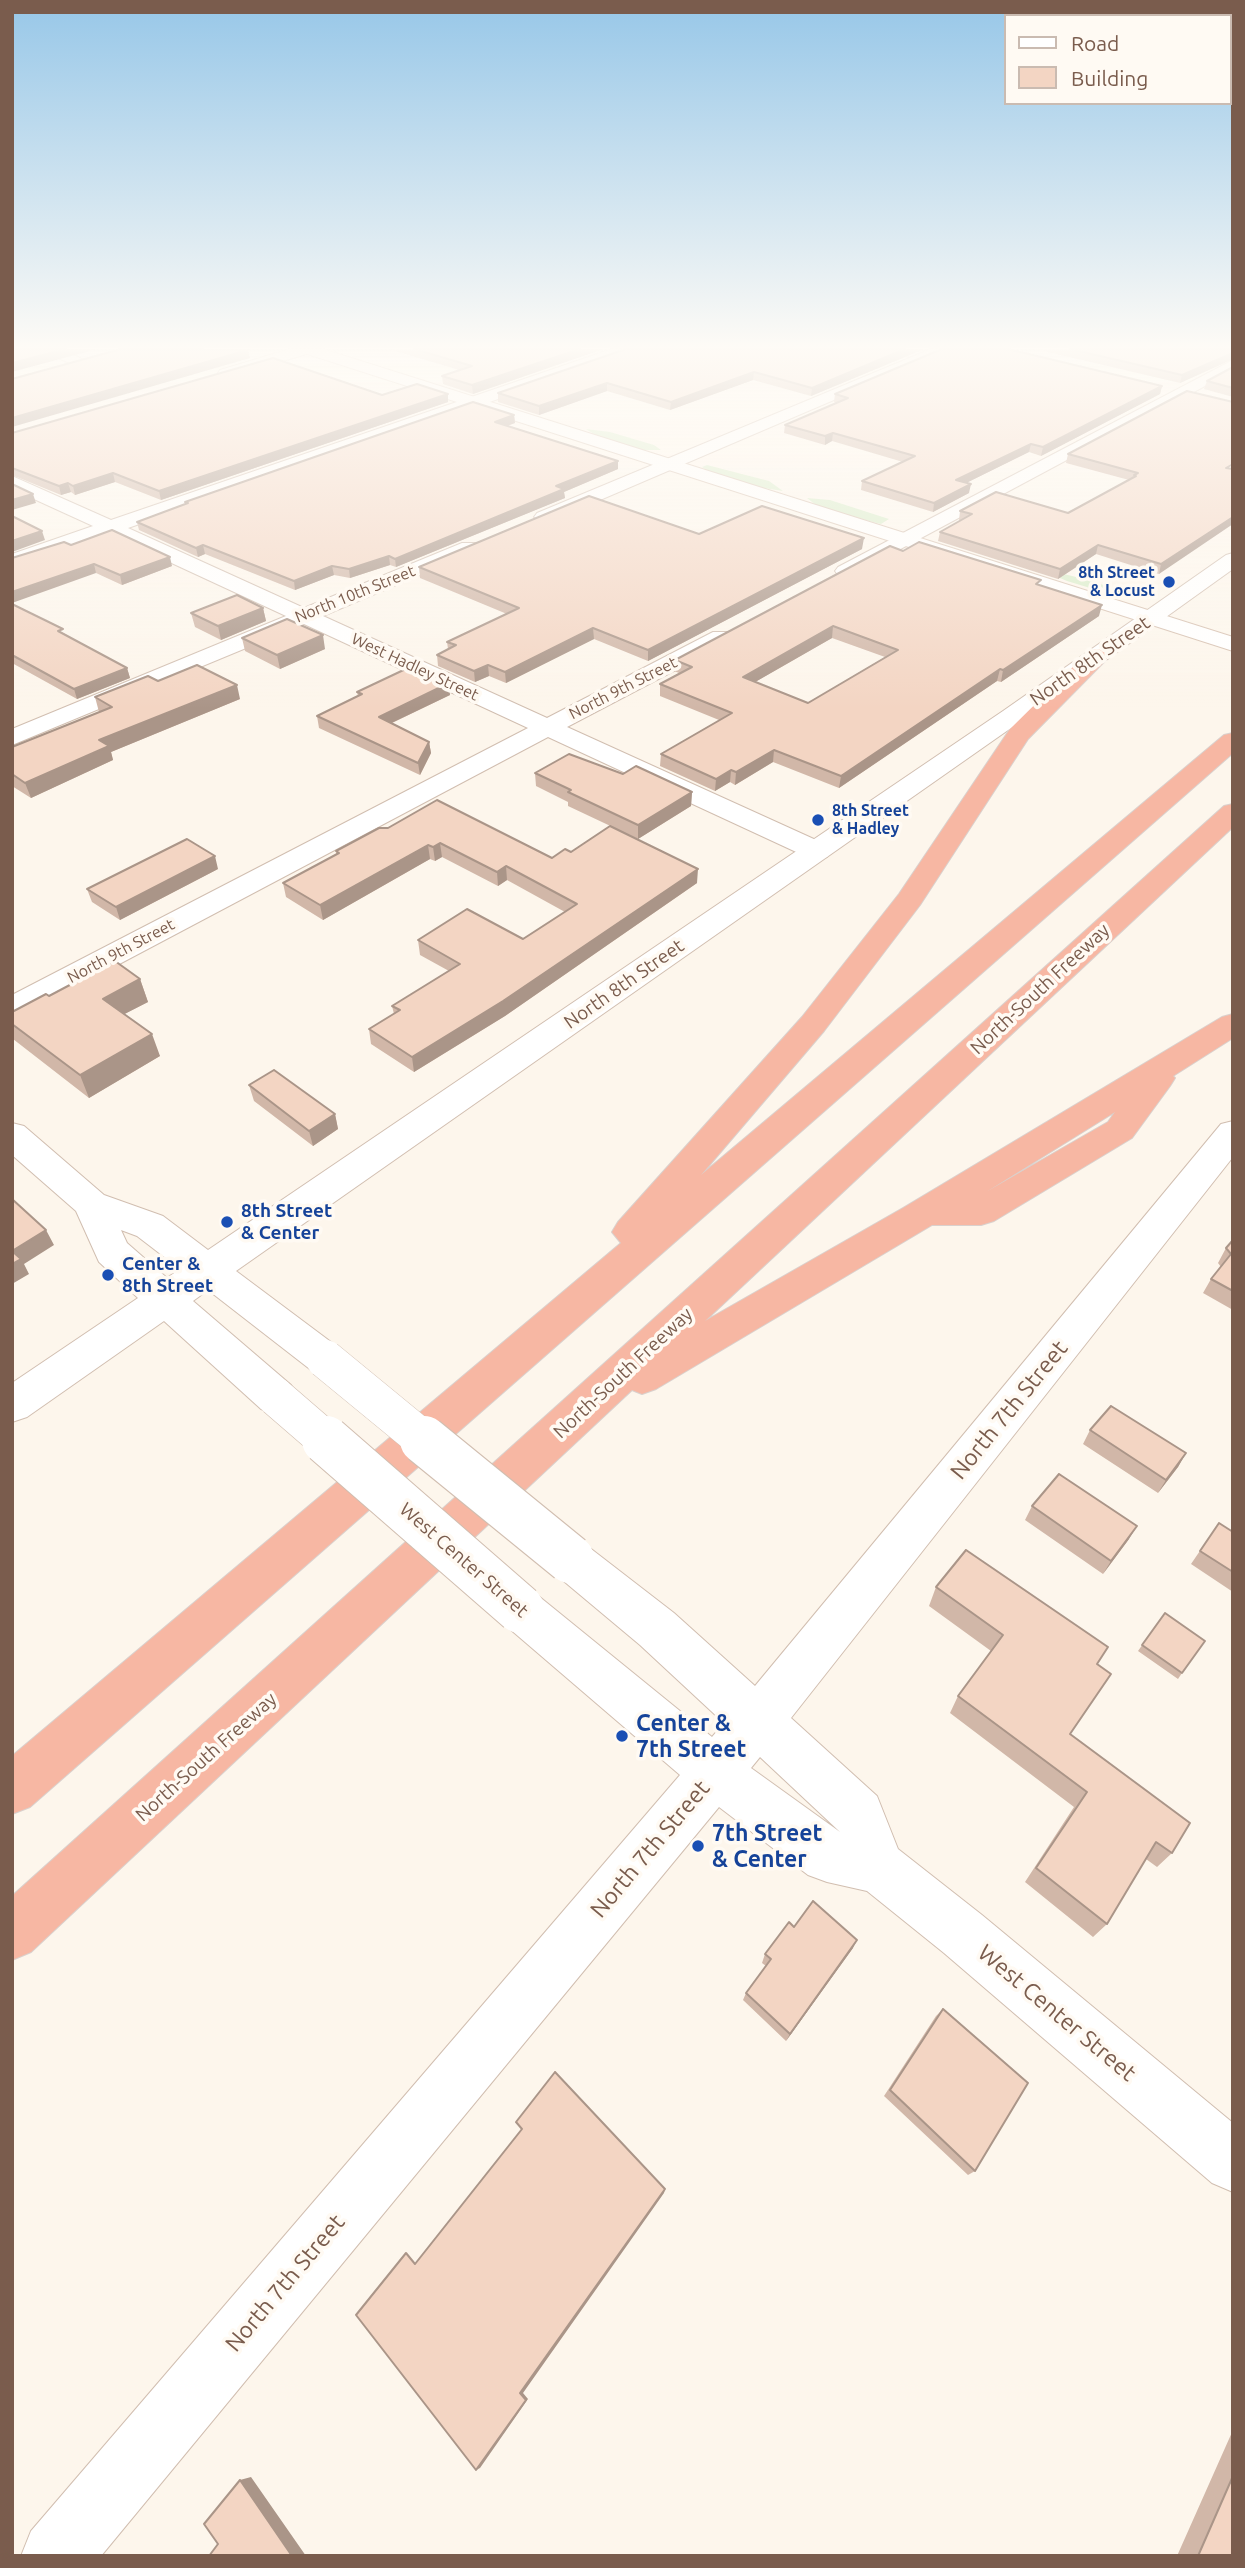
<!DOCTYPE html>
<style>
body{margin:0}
#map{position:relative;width:1245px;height:2568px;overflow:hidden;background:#fdf6ec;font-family:Ubuntu,sans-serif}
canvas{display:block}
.frame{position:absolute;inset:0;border:14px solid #7a5c4d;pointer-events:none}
.legend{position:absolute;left:1004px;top:14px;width:228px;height:91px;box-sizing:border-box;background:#fffaf3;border:2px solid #cabbb1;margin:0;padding:9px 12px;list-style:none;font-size:21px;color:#7a5c4d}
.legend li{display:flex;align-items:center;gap:14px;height:35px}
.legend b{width:35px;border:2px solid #cabbb1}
</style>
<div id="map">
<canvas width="1245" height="2568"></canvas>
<div class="frame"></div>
<ul class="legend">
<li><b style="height:9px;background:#fff"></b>Road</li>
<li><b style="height:19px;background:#f3d5c3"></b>Building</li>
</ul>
</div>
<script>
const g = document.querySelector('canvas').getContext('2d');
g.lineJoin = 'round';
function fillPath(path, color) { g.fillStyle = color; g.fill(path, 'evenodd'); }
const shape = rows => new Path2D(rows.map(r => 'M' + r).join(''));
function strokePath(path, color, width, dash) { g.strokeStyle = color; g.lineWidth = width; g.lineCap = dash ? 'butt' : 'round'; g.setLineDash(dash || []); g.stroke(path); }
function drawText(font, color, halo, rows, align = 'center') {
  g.font = font + ' Ubuntu,sans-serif'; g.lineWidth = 7; g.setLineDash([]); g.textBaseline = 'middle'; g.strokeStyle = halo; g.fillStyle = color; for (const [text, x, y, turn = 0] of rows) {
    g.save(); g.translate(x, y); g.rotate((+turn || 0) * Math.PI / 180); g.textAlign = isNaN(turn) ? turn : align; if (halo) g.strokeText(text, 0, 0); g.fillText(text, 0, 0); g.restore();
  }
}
fillPath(shape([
 [586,429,610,432,654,445,661,450,642,450,598,437],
 [707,465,769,481,783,491,757,487,708,471,702,467],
 [807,498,830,500,889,519,881,524,869,521,817,506],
 [1064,574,1076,577,1131,593,1123,598,1067,581,1053,575]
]), '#d8ecc9');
const minor = shape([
 [38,349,61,349,88,362,86,365,74,365,38,349],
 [290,349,316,349,313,352,226,378,218,373,220,370,290,349],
 [612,349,636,349,633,352,128,528,304,608,462,543,476,543,479,547,476,551,323,616,547,718,713,632,729,632,732,637,729,642,567,727,827,845,831,851,827,857,817,859,807,857,548,737,23,1015,12,1018,12,995,528,728,304,624,12,745,12,729,286,616,109,534,12,567,12,554,93,526,12,489,12,476,111,520,612,349],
 [931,349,953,349,551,521,544,523,534,517,537,513,931,349],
 [1233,360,1233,371,852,575,845,577,838,575,835,571,838,567,1233,360]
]);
const tertiary = shape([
 [1233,553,1233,569,1021,721,236,1271,339,1348,345,1359,339,1370,325,1375,311,1370,208,1290,193,1301,291,1385,297,1397,291,1409,276,1414,261,1409,164,1321,27,1417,12,1422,12,1383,138,1298,99,1262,76,1211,12,1155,12,1123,24,1126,104,1195,163,1216,208,1250,1003,711,1226,555,1233,553],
 [121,1230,137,1236,180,1269,167,1278,127,1243,121,1230],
 [1233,1121,1233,1157,791,1718,877,1796,898,1849,982,1915,1233,2123,1233,2192,1212,2183,944,1953,867,1891,827,1882,808,1875,719,1807,101,2556,21,2556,31,2531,680,1775,504,1624,497,1609,504,1594,520,1587,536,1594,712,1737,724,1723,640,1645,554,1573,547,1559,554,1545,570,1539,586,1545,674,1613,755,1686,1221,1124,1233,1121],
 [760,1757,839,1831,840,1832,751,1768,760,1757]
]);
const secondary = shape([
 [298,349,323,349,1233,637,1233,651,301,352,298,349]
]);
const motorway = shape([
 [1097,649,1105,651,1109,656,1105,661,1028,739,920,905,824,1031,701,1175,1224,735,1233,733,1233,753,30,1807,12,1814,12,1756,621,1243,612,1232,618,1222,802,1017,899,894,1010,729,1089,651,1097,649],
 [1233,804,1233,827,705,1321,903,1208,1222,1017,1233,1014,1233,1038,1173,1076,1175,1078,1170,1086,1132,1138,994,1221,981,1225,932,1225,656,1389,642,1394,632,1390,31,1952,12,1960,12,1896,1224,806,1233,804],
 [1115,1112,1108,1122,986,1192,1115,1112]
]);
strokePath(minor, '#d1beb0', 2);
strokePath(tertiary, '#d1beb0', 2);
strokePath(secondary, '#d6c0b0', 2);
strokePath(motorway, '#dad1cd', 2);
fillPath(minor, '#fff');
fillPath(tertiary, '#fff');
fillPath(secondary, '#fff');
fillPath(motorway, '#f7b7a3');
const tertiaryBridgeFar1 = shape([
 [325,1359,426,1442],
 [276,1397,328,1442]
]);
const tertiaryBridge = shape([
 [326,1440,520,1609],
 [424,1440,570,1559]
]);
strokePath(tertiaryBridgeFar1, '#d1beb0', 39, []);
strokePath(tertiaryBridge, '#d1beb0', 50, []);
strokePath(tertiaryBridgeFar1, '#fff', 38);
strokePath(tertiaryBridge, '#fff', 48);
fillPath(shape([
 [389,349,603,349,473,394,443,384,442,376,459,370],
 [924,349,811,396,753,380,670,410,607,391,539,415,498,402,498,393],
 [1035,349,1233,349,1233,359,1180,383],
 [1233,367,1233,397,1204,389,1207,381],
 [1162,386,1160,394,1041,456,1029,452,966,483,969,493,933,512,861,490,862,481,903,462,832,441,825,445,784,433,785,425,836,403,834,402,835,394],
 [382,395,448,402,161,500,115,482,75,495,71,492,61,495,12,475,12,433],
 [1233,402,1159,574,1096,554,1058,579,938,541,940,532,960,521,959,520,960,511,1068,513,1129,480,1066,463,1068,454],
 [514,415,515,423,507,426,618,469,564,492,565,498,396,567,390,565,350,578,334,575,295,590,205,554,198,557,139,530,137,522,185,504,185,502],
 [699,534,862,549,648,661,594,639,506,683,489,676,475,682,438,666,437,655,448,649,447,642,507,614,420,578,419,567],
 [71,545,172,566,122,585,96,573],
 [903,551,1040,585,1099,616,1001,682,997,681,839,788,773,762,735,785,730,782,715,791,660,766,661,754,719,720,660,696,660,684,679,673,674,671,675,660],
 [832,638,885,657,808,703,755,682],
 [12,604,65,634,127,668,130,678,77,699,12,663],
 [263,608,266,621,221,640,195,627,191,613],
 [242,638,325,649,280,669,245,651],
 [158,681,240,699,111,752,113,760,31,798,12,786,12,747,99,712,95,697],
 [357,692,450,695,392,723,429,742,431,753,420,775,319,728,317,716,358,696],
 [535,773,623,774,692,792,691,806,638,839,568,806,568,802,536,786],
 [379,828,552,858,571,852,697,883,505,1016,414,1072,371,1044,369,1029,394,1014,392,1006,449,971,420,955,418,940,523,939,565,912,507,880,498,886,442,857,435,861,430,859,323,920,286,897,283,883,336,854,336,851],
 [218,869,120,920,92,902,87,889],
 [140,979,148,1002,124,1014,160,1056,89,1098,13,1039,12,1012,49,996],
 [249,1085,335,1114,338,1129,313,1146,254,1101],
 [1233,1240,1233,1310,1203,1293,1211,1279,1221,1267,1218,1263,1226,1248],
 [1090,1430,1186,1453,1178,1467,1158,1493,1083,1444],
 [1032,1506,1129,1539,1103,1574,1025,1520],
 [1219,1523,1233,1532,1233,1592,1191,1564],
 [936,1587,1097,1664,1070,1734,1172,1853,1157,1867,1146,1859,1107,1924,1093,1937,1025,1882,1074,1807,950,1713,958,1696,991,1651,929,1606],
 [1165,1613,1182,1673,1178,1679,1138,1651],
 [794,1927,853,1948,786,2041,743,2000,746,1993,766,1966,762,1963,765,1954],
 [943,2009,975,2171,968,2175,884,2096,936,2016],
 [1233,2430,1233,2556,1177,2556]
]), '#d1b7a8');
fillPath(shape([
 [66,349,97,349,12,372,12,363],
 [580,349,603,349,473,394,472,385],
 [905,349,924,349,811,396,812,388],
 [248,350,250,358,12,427,12,418],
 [1233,353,1233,359,1180,383,1182,375],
 [754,372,753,380,670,410,671,402],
 [607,383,607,391,539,415,539,406],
 [1162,386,1160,394,1041,456,1043,447],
 [448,394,448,402,161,500,159,491],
 [514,415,515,423,496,430,495,422],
 [833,433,832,441,825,445,825,436],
 [1031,444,1029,452,954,489,956,480],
 [618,461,618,469,564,492,565,498,396,567,395,559,556,486],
 [113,473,115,482,75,495,73,486],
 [68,483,71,492,61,495,59,486],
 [971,484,969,493,933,512,934,503],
 [33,494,36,503,12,510,12,500],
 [1233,517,1233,524,1159,574,1161,564],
 [42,531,45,540,12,552,12,541],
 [864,538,862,549,648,661,648,650],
 [203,545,205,554,198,557,196,548],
 [1098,545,1096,554,1058,579,1060,569],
 [389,556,390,565,350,578,349,569],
 [170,557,172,566,122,585,120,575],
 [94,564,96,573,12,603,12,592],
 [332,566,334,575,295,590,294,581],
 [1102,605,1099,616,1001,682,1003,670],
 [263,608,266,621,221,640,218,626],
 [833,626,832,638,743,689,743,677],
 [593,628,594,639,506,683,505,672],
 [323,635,325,649,280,669,277,655],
 [488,665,489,676,475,682,474,671],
 [127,668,130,678,77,699,74,689],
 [1000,669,997,681,839,788,841,776],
 [449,683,450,695,381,728,379,717],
 [237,685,240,699,111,752,113,760,31,798,25,783,99,740],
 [429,742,431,753,420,775,418,763],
 [774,750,773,762,735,785,736,772],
 [731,770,730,782,715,791,716,779],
 [692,792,691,806,638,839,638,825],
 [440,843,442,857,435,861,433,847],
 [428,845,430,859,323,920,320,905],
 [215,856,218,869,120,920,116,907],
 [506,866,507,880,498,886,497,872],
 [698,869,697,883,505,1016,414,1072,412,1057],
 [140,979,148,1002,111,1021,103,999],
 [152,1034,160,1056,89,1098,80,1075],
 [335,1114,338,1129,313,1146,309,1131],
 [46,1230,54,1245,24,1264,29,1274,12,1284,12,1251],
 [1186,1453,1178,1467,1158,1493,1166,1480],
 [1137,1526,1129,1539,1103,1574,1111,1561],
 [857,1940,853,1948,786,2041,790,2034],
 [665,2189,664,2193,523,2393,528,2399,480,2468,476,2470,520,2393],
 [251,2477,306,2556,292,2556,240,2480]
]), '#aa9588');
const building = shape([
 [12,349,66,349,12,363,12,349],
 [121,349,248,350,12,418,12,379,121,349],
 [414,349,580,349,472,385,442,376,472,366,414,349],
 [626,349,905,349,812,388,754,372,671,402,607,383,539,406,498,393,626,349],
 [942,349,1008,349,1162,386,1043,447,1031,444,956,480,971,484,934,503,862,481,915,456,833,433,825,436,785,425,848,398,835,394,942,349],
 [1070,349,1233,349,1233,353,1182,375,1070,349],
 [273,358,382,395,417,384,448,394,159,491,113,473,73,486,68,483,59,486,12,468,12,433,273,358],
 [1233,367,1233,388,1207,381,1233,367],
 [1187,391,1233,402,1233,464,1226,468,1233,469,1233,517,1161,564,1098,545,1060,569,940,532,972,514,960,511,996,492,1068,513,1136,476,1134,475,1138,473,1068,454,1187,391],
 [473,402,514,415,495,422,618,461,556,486,564,489,395,559,389,556,349,569,332,566,294,581,203,545,196,548,137,522,188,503,185,502,473,402],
 [12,484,33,494,12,500,12,484],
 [589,496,699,534,762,506,864,538,648,650,593,628,505,672,488,665,474,671,437,655,456,645,447,642,519,608,419,567,589,496],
 [12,516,42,531,12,541,12,516],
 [112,530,170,557,120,575,94,564,12,592,12,558,64,542,71,545,112,530],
 [919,542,1041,580,1036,584,1102,605,1003,670,1000,669,841,776,774,750,736,772,731,770,716,779,661,754,732,713,660,684,692,667,675,660,890,546,903,551,919,542],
 [833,626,898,650,808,703,743,677,833,626],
 [237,595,263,608,218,626,191,613,237,595],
 [12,604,63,629,58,631,127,668,74,689,12,655,12,604],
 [287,619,323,635,277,655,242,638,287,619],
 [197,665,237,685,99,740,109,746,25,783,12,774,12,747,112,707,95,697,148,676,158,681,197,665],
 [412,666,449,683,379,717,429,742,418,763,317,716,362,694,357,692,412,666],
 [569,754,623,774,636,766,692,792,638,825,568,792,571,790,535,773,569,754],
 [437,800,552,858,565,849,571,852,610,826,698,869,503,1001,412,1057,369,1029,400,1010,392,1006,460,964,418,940,467,909,523,939,577,904,506,866,497,872,440,843,433,847,428,845,320,905,283,883,339,853,336,851,379,828,388,828,437,800],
 [187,839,215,856,116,907,87,889,187,839],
 [115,961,140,979,103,999,152,1034,80,1075,12,1024,12,1012,46,994,49,996,115,961],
 [274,1070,335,1114,309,1131,249,1085,274,1070],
 [12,1199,46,1230,12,1251,21,1259,12,1264,12,1199],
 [1233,1240,1233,1291,1211,1279,1231,1254,1226,1248,1233,1240],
 [1111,1406,1186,1453,1166,1480,1090,1430,1111,1406],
 [1059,1474,1137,1526,1111,1561,1032,1506,1059,1474],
 [1219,1523,1233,1532,1233,1572,1200,1551,1219,1523],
 [966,1550,1108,1647,1097,1664,1111,1674,1070,1734,1190,1823,1172,1853,1156,1842,1107,1924,1036,1868,1087,1792,958,1696,1003,1635,936,1587,966,1550],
 [1165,1613,1205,1641,1182,1673,1142,1645,1165,1613],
 [813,1901,857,1940,790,2034,746,1993,771,1959,765,1954,789,1922,794,1927,813,1901],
 [943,2009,1028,2083,975,2171,890,2090,943,2009],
 [555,2072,665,2189,520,2393,526,2400,476,2470,356,2315,406,2253,415,2264,522,2129,516,2122,555,2072],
 [1233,2476,1233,2556,1198,2556,1233,2476],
 [240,2480,292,2556,209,2556,218,2544,204,2524,240,2480]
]);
fillPath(building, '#f3d5c3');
strokePath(building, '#aa9588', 2);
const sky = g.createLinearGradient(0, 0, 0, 709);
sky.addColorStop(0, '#97c7e8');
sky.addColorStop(0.49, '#fefbf6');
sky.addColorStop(1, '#fefbf600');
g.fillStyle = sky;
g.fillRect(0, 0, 1245, 709);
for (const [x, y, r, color] of [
 [1169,582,7,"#1a4fb4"],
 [818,820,7,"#1a4fb4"],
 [227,1222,7,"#1a4fb4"],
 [108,1275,7,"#1a4fb4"],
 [622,1736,7,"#1a4fb4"],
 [698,1846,7,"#1a4fb4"]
]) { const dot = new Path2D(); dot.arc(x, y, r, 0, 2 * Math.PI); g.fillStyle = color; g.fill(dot); strokePath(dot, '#fffaf3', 2.5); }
drawText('bold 16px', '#164399', '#fffaf3', [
 ["8th Street",1155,573],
 ["& Locust",1155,591],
 ["8th Street",832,811,"left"],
 ["& Hadley",832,829,"left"]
], 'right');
drawText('16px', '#7a5c4d', '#fffaf3', [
 ["North 10th Street",355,594,-22],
 ["West Hadley Street",415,667,25],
 ["North 9th Street",623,688,-27],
 ["North 9th Street",121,951,-28]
]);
drawText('19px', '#7a5c4d', '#fffaf3', [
 ["North 8th Street",1090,661,-35],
 ["North 8th Street",624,984,-35],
 ["North-South Freeway",1040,989,-43],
 ["North-South Freeway",623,1373,-43],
 ["West Center Street",464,1560,41],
 ["North-South Freeway",206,1757,-42]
]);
drawText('bold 19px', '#164399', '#fffaf3', [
 ["8th Street",241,1211],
 ["& Center",241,1233],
 ["Center &",122,1264],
 ["8th Street",122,1286]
], 'left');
drawText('23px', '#7a5c4d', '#fffaf3', [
 ["North 7th Street",1009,1410,-51],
 ["North 7th Street",650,1849,-50],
 ["West Center Street",1057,2013,40],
 ["North 7th Street",285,2283,-50]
]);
drawText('bold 23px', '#164399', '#fffaf3', [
 ["Center &",636,1723],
 ["7th Street",636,1749],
 ["7th Street",712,1833],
 ["& Center",712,1859]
], 'left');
</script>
